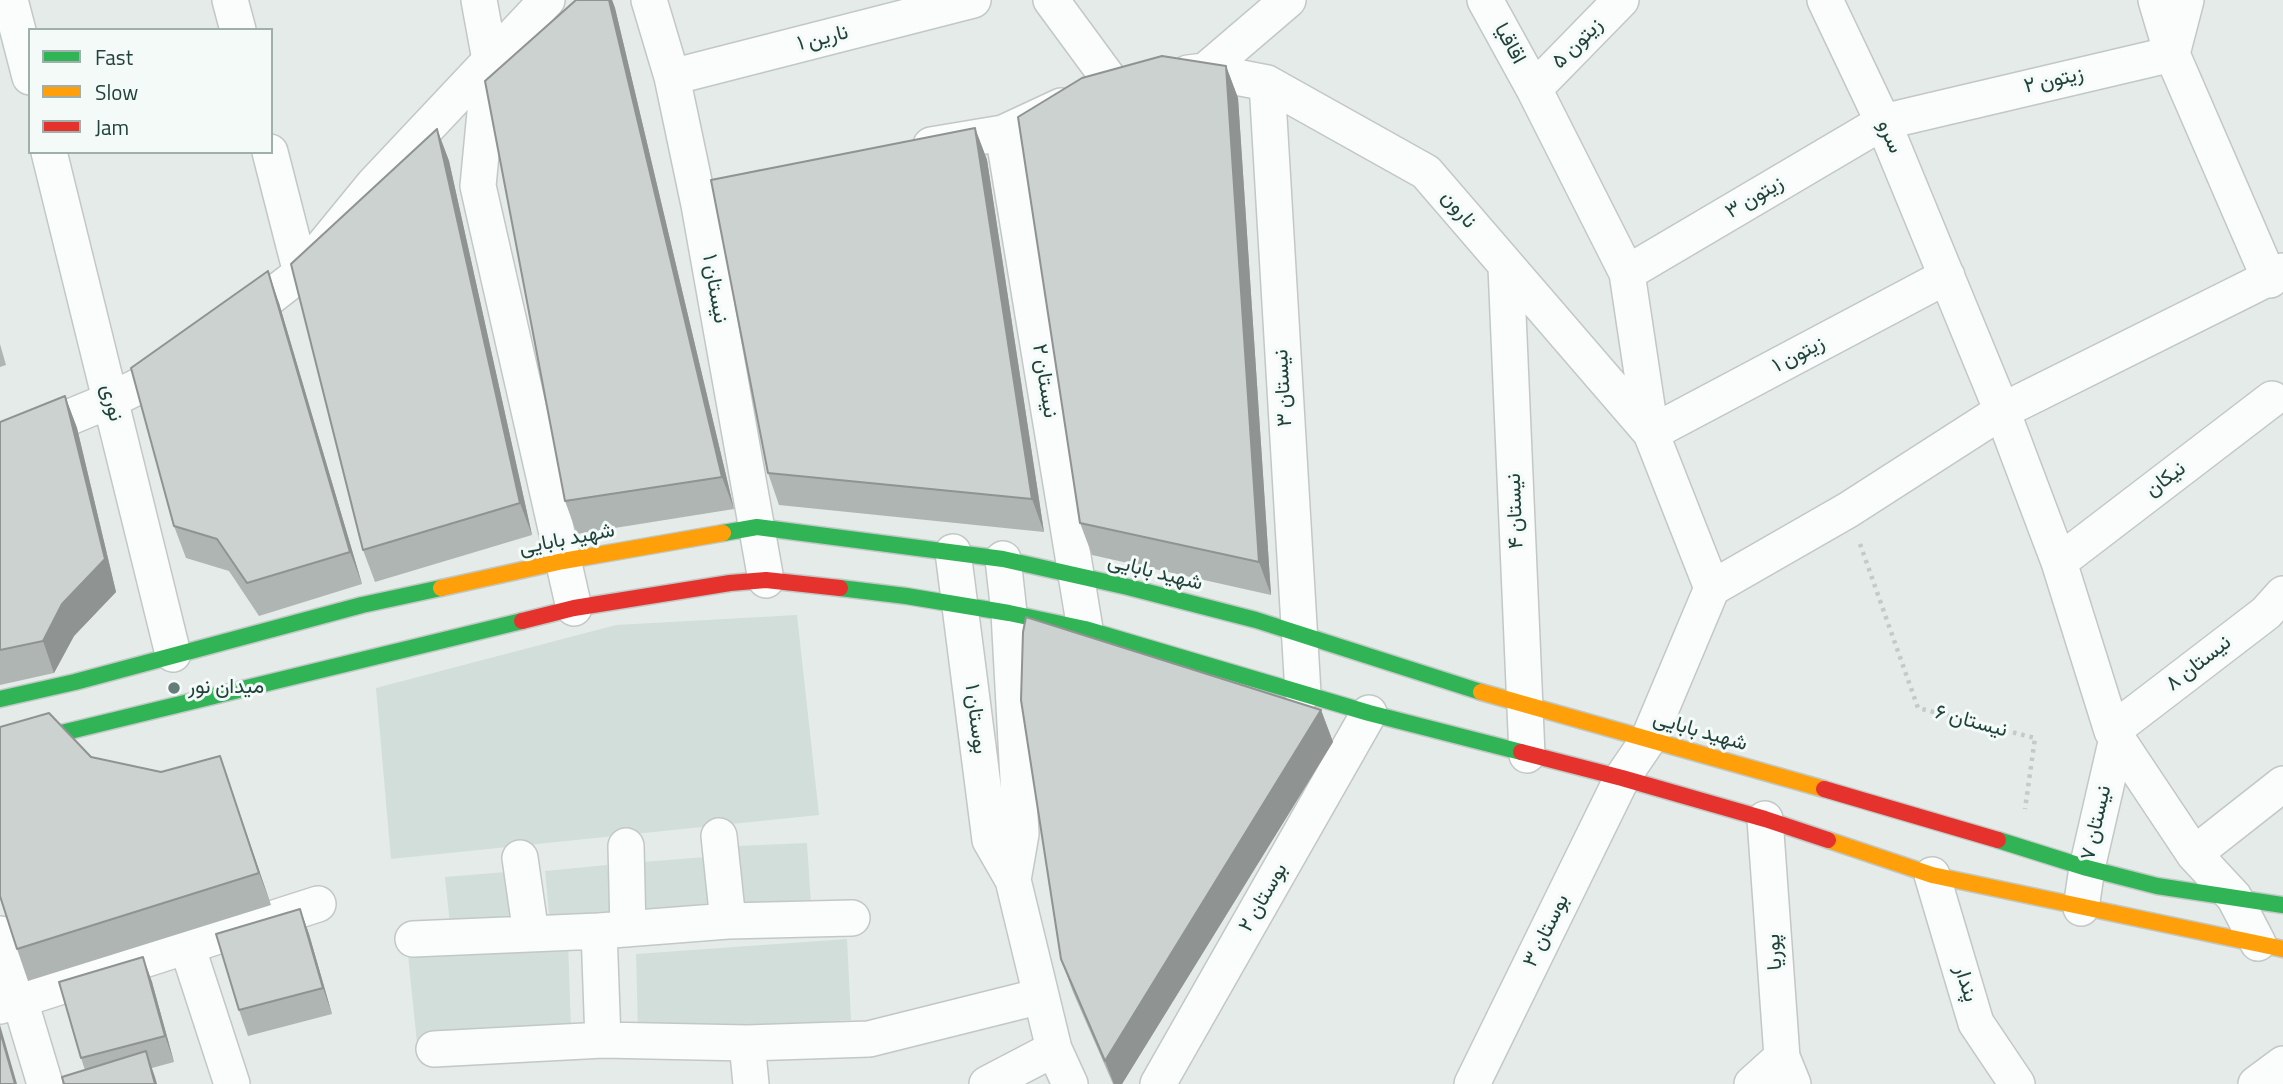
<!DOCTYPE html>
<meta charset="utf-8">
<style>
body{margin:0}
#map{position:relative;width:2283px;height:1084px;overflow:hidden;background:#e5ebe9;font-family:"Titillium Web",sans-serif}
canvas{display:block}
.legend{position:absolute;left:28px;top:28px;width:245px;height:126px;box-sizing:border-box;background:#f3faf7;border:2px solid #9fb0ac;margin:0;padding:9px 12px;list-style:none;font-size:21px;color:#20423b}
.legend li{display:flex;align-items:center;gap:14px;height:35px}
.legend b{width:35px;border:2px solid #9fb0ac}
</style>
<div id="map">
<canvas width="2283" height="1084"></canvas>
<ul class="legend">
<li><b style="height:9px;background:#30b455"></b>Fast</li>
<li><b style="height:9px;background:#ff9f0a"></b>Slow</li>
<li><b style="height:9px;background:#e5322d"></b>Jam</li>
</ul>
</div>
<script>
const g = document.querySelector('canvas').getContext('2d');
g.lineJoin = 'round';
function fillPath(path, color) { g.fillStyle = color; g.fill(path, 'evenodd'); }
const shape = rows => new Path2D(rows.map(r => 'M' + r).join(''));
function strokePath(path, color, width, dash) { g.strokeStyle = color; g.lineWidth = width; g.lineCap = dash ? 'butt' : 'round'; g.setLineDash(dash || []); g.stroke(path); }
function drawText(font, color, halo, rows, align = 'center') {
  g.font = font + ' "Titillium Web",Vazirmatn,sans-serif'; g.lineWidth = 6; g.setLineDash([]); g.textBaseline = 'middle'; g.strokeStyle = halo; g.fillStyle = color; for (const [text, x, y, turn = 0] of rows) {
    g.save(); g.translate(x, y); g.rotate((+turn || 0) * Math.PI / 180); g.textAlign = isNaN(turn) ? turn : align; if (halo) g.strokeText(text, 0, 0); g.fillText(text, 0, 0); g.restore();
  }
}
fillPath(shape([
 [797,615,819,815,391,859,376,688,616,625],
 [807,843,811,904,739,909,737,846],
 [706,857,712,913,644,914,642,862],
 [607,865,615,919,550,923,545,871],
 [506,872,512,932,451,934,445,877],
 [847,939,851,1020,638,1033,636,954],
 [568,941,571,1029,417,1043,408,955]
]), '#d2ded9');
const street = shape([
 [10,0,30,77],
 [230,0,238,30],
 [479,0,490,60,478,186,574,608],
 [649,0,672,77,699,205,766,580],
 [1051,0,1112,83],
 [1825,0,1883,122,2002,411,2059,562,2112,731,2194,854,2234,897,2258,943],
 [2156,0,2172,54,2270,280],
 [1205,71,1267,83,1426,172,1651,433,1947,276],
 [1188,73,1205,71,1288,0],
 [672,77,973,0],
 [1267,83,1303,693],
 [1534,89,1621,0],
 [1003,133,1085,629],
 [931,145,1003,133,1061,106],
 [49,152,173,654],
 [270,152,301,273],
 [699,205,762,188],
 [1506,267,1527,755],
 [1627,273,1883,122,2172,54,2186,0],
 [238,322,301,273,373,185,547,0],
 [0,446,111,400,179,366],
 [953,552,990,840,1013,880,1054,1049,1070,1084],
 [1003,559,1009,613,1021,834,1013,880],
 [2059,562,2272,399],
 [1712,588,1848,510,2002,411,2283,271],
 [2112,731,2266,613,2283,594],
 [1765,819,1782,1057,1793,1084],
 [719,836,728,921],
 [626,846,628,929],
 [2194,854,2283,784],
 [520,858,531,934],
 [1932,875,1976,1023,2017,1084],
 [2081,908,2087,868,2117,738],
 [0,934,45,1084],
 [413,939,599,931],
 [187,946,232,1084],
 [0,1006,318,904],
 [603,1040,599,931,728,921,852,918],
 [747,1043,751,1084],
 [434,1049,603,1040,747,1043,869,1039,1041,996],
 [987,1084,1054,1049],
 [1158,1084,1369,713],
 [1472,1084,1622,778,1648,740,1712,588,1651,433,1627,273,1534,89,1485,0],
 [1752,1084,1782,1057],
 [2256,1084,2283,1064]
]);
const fast = shape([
 [723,533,757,527,1003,559,1128,587,1256,620,1481,692],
 [840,588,906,596,1009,613,1085,629,1369,713,1521,752],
 [0,699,75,682,362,605,441,588],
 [0,748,522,621],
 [1998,840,2087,868,2157,886,2283,905]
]);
const slow = shape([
 [441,588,563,561,723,533],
 [1481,692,1824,789],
 [1828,840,1932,875,2283,949]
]);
const jam = shape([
 [522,621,574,608,730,583,766,580,840,588],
 [1521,752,1622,778,1765,819,1828,840],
 [1824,789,1998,840]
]);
strokePath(street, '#c2c8c6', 38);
strokePath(fast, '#c0c9c6', 19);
strokePath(slow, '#c0c9c6', 19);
strokePath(jam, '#c0c9c6', 19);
strokePath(shape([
 [1860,544,1918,708,2035,738,2025,809]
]), '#c1cbc9', 4.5, [3.5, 5]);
strokePath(street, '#fbfcfc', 35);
strokePath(fast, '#30b455', 16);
strokePath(slow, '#ff9f0a', 16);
strokePath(jam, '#e5322d', 16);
fillPath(shape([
 [576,0,612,0,615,8,734,509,577,534,565,501],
 [1226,66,1238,98,1271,595,1092,555,1080,523],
 [975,128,987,160,1044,532,779,505,768,473],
 [437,129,449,161,532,535,375,582,363,550],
 [279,303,362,584,259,616,229,571,186,558,174,526],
 [0,344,6,365,0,367],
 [65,396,77,428,116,592,74,636,54,673,0,685,0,422],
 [1321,710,1333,742,1122,1084,1113,1084,1073,992,1061,959],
 [220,756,271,905,28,981,17,949,91,757,161,772],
 [300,909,309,934,332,1014,248,1036,239,1010],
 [143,957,152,982,174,1062,152,1068,85,1070,81,1058]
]), '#afb5b3');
fillPath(shape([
 [609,0,612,0,615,8,734,509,722,477],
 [1226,66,1238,98,1271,595,1259,562],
 [975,128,987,160,1044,532,1032,499],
 [437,129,449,161,532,535,520,503],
 [268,271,279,303,362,584,350,552],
 [65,396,77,428,116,592,74,636,54,673,43,641],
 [1321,710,1333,742,1122,1084,1114,1084,1105,1061],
 [220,756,231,789,271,905,259,873],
 [300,909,309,934,332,1014,323,988],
 [143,957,152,982,174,1062,165,1036],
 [0,1025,17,1084,15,1084,0,1031],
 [146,1051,155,1077,157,1084,155,1084]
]), '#8f9392');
const building = shape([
 [576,0,609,0,722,477,565,501,485,81,576,0],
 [1162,56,1226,66,1259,562,1080,523,1018,117,1082,78,1162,56],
 [975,128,1032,499,768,473,711,180,975,128],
 [437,129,520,503,363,550,291,264,437,129],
 [268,271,350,552,247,583,217,539,174,526,131,368,268,271],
 [65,396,105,559,62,604,43,641,0,650,0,422,65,396],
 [1026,617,1321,710,1105,1061,1061,959,1021,700,1023,632,1026,617],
 [49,713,91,757,161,772,220,756,259,873,17,949,0,896,0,727,49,713],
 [300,909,323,988,239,1010,216,934,300,909],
 [143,957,165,1036,81,1058,59,982,143,957],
 [0,1031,15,1084,0,1084,0,1031],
 [146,1051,155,1084,64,1084,62,1077,146,1051]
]);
fillPath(building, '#ccd2d0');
strokePath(building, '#8f9392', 2);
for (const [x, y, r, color] of [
 [174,688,7,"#657d78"]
]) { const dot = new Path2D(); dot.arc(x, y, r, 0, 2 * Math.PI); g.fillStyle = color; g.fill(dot); strokePath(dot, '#f3faf7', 2.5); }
drawText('21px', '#20423b', '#f3faf7', [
 ["نارین ۱",823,39,-14],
 ["اقاقیا",1509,44,61],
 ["زیتون ۵",1578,44,-45],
 ["زیتون ۲",2054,81,-13],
 ["سرو",1889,137,67],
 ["زیتون ۳",1755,198,-31],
 ["نارون",1458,210,50],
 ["نیستان ۱",714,289,80],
 ["زیتون ۱",1799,355,-28],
 ["نیستان ۲",1044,381,81],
 ["نیستان ۳",1284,388,-93],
 ["نوری",111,403,76],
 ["نیکان",2166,480,-37],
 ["نیستان ۴",1516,511,-92],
 ["شهید بابایی",567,540,-11],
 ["شهید بابایی",1155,573,14],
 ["نیستان ۸",2199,664,-38],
 ["بوستان ۱",975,719,83],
 ["نیستان ۶",1971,722,15],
 ["شهید بابایی",1700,732,16],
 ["نیستان ۷",2097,823,-77],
 ["بوستان ۲",1264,898,-60],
 ["بوستان ۳",1547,931,-64],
 ["پوریا",1775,952,-94],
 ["پندار",1965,984,73]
]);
drawText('21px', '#20423b', '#f3faf7', [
 ["میدان نور",188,688]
], 'left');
</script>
